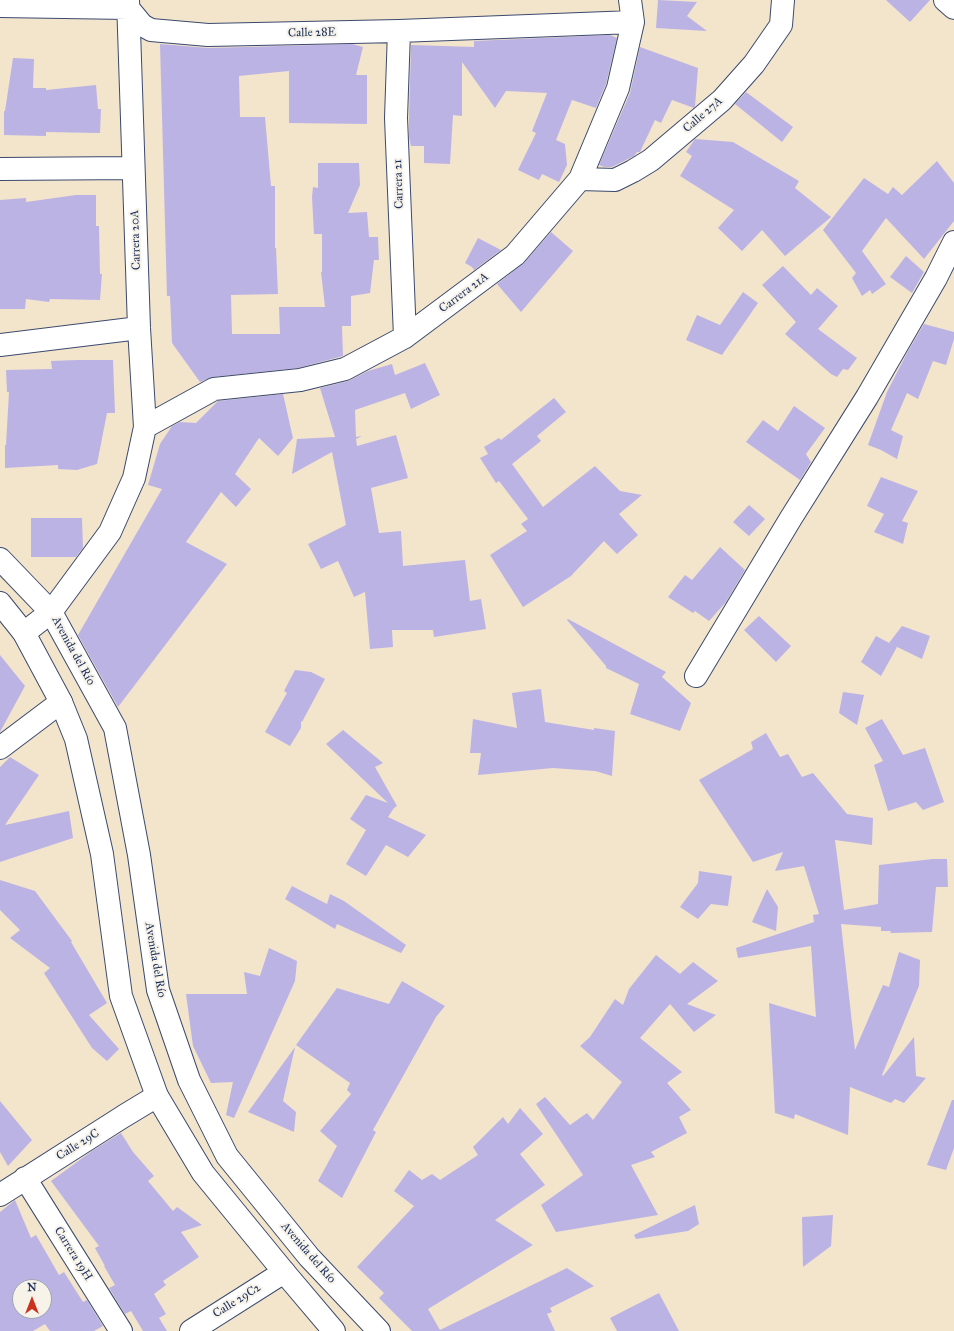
<!DOCTYPE html>
<meta charset="utf-8">
<style>
body{margin:0}
#map{position:relative;width:954px;height:1331px;overflow:hidden;background:#f3e4cc;font-family:"IM FELL Great Primer",serif}
canvas{display:block}
.north{position:absolute;left:12px;top:1279px;width:40px;height:40px;box-sizing:border-box;background:#f7f3e8;border:1px solid #9fa5b1;border-radius:50%;rotate:0deg;font-size:11px;font-weight:700;line-height:16px;text-align:center;color:#1b2f5e}
.north::after{content:'';display:block;margin:auto;width:14px;height:18px;background:#c8321e;clip-path:polygon(50% 0,100% 100%,50% 72%,0 100%)}
</style>
<div id="map">
<canvas width="954" height="1331"></canvas>
<div class="north">N</div>
</div>
<script>
const g = document.querySelector('canvas').getContext('2d');
g.lineJoin = 'round';
function fillPath(path, color) { g.fillStyle = color; g.fill(path, 'evenodd'); }
const shape = rows => new Path2D(rows.map(r => 'M' + r).join(''));
function strokePath(path, color, width, dash) { g.strokeStyle = color; g.lineWidth = width; g.lineCap = dash ? 'butt' : 'round'; g.setLineDash(dash || []); g.stroke(path); }
function drawText(font, color, halo, rows, align = 'center') {
  g.font = font + ' "IM FELL Great Primer",serif'; g.lineWidth = 4; g.setLineDash([]); g.textBaseline = 'middle'; g.strokeStyle = halo; g.fillStyle = color; for (const [text, x, y, turn = 0] of rows) {
    g.save(); g.translate(x, y); g.rotate((+turn || 0) * Math.PI / 180); g.textAlign = isNaN(turn) ? turn : align; if (halo) g.strokeText(text, 0, 0); g.fillText(text, 0, 0); g.restore();
  }
}
fillPath(shape([
 [658,0,697,2,687,16,707,31,656,28],
 [886,0,930,0,910,22],
 [610,35,617,38,606,84,596,108,572,100,556,140,565,144,567,165,559,182,542,174,539,180,518,170,536,133,532,131,547,93,506,91,495,108,462,62,462,116,453,115,450,164,424,163,424,146,411,146,409,137,409,118,411,45,474,47,474,41],
 [160,44,208,48,352,44,363,47,356,75,367,75,367,124,289,123,289,71,239,76,240,117,265,117,271,186,275,186,275,248,276,248,278,294,231,295,232,334,280,334,279,307,325,307,321,272,322,272,322,234,314,234,312,197,313,187,318,188,318,163,359,163,360,185,348,213,367,212,369,237,378,237,379,260,374,260,370,293,351,296,351,326,342,326,343,356,298,368,213,377,200,382,172,343,170,296,167,296],
 [640,47,698,68,695,106,694,108,672,100,661,123,655,120,640,152,637,152,634,156,612,167,604,167,599,165,630,93],
 [13,58,34,59,33,88,46,88,46,90,96,85,98,109,101,109,100,133,46,132,46,136,4,135,4,111,5,111],
 [746,92,793,127,782,142,735,104],
 [695,139,733,142,799,181,795,188,831,217,785,256,762,230,742,251,718,228,734,210,680,176,692,156,686,152],
 [937,161,954,183,954,221,924,259,886,218,862,251,886,284,872,294,870,290,862,296,852,278,856,273,823,230,864,178,888,194,893,187,902,195],
 [76,195,96,195,96,226,99,226,100,274,102,274,100,300,50,299,49,302,26,299,25,309,0,309,0,200,26,198,26,202],
 [551,232,573,251,521,312,497,284,524,263],
 [478,238,501,250,474,270,472,267,465,263],
 [906,256,924,272,912,293,890,277],
 [783,266,811,295,817,288,838,306,818,329,857,358,848,370,843,369,837,377,831,374,785,334,796,322,762,285],
 [743,292,758,303,722,355,686,340,697,315,720,325],
 [924,324,954,332,954,339,946,365,933,361,918,399,907,393,891,430,903,436,897,459,881,450,868,445,887,392,907,353],
 [77,360,113,360,115,413,107,413,97,464,77,470,58,469,58,465,5,468,5,445,6,445,9,392,7,392,6,370,52,369,51,361],
 [425,363,440,395,411,409,405,393,355,410,356,437,362,436,356,439,357,446,396,435,408,478,371,488,379,533,401,531,403,566,465,560,470,601,481,599,486,629,434,637,433,630,392,630,393,647,370,649,365,592,354,597,338,561,321,569,308,544,346,525,332,452,292,474,297,439,335,437,320,388,348,381,368,371,392,364,395,375],
 [283,394,293,438,278,456,259,438,235,474,251,489,236,507,221,492,186,542,227,564,118,707,78,635,162,489,148,485,160,444,172,426,180,422,196,423,218,401],
 [554,398,566,412,537,436,541,441,512,464,543,507,595,466,620,491,642,495,619,514,638,535,617,554,604,541,571,576,523,607,490,555,527,531,521,524,528,519,499,481,496,483,480,458,488,454,484,447,499,438,501,440],
 [794,406,825,428,806,454,811,462,800,480,746,442,763,420,778,431],
 [881,477,918,491,902,521,908,523,903,544,874,532,884,514,867,506],
 [749,505,765,519,749,536,733,522],
 [31,518,82,518,83,548,76,557,31,557],
 [720,547,745,570,726,602,709,621,695,611,693,613,668,597,685,575,692,580],
 [759,616,791,646,776,662,744,630],
 [568,619,666,672,662,677,691,703,680,731,630,714,639,684,606,668,606,666,567,620],
 [902,626,930,636,922,659,889,643],
 [876,636,897,647,881,676,861,662],
 [0,655,25,686,0,732],
 [295,670,311,672,325,679,302,722,301,721,301,728,290,746,265,732,287,693,284,691],
 [541,689,545,722,594,730,594,728,615,731,612,776,595,771,553,768,478,775,481,753,470,753,473,719,517,728,512,693],
 [843,692,864,695,857,725,839,713],
 [882,719,903,755,925,748,944,802,923,810,916,802,888,811,874,765,883,761,865,728],
 [343,730,383,763,375,767,397,806,394,808,388,817,426,835,408,857,386,845,366,876,346,864,366,830,350,819,366,795,388,803,326,744],
 [766,733,780,757,788,754,802,777,813,773,847,814,873,818,872,845,835,840,844,910,878,904,879,865,933,859,947,859,948,887,936,887,932,932,890,933,891,931,881,931,881,927,841,924,855,1050,883,985,889,987,899,952,920,960,919,986,882,1075,883,1076,914,1037,916,1076,926,1078,904,1103,895,1099,891,1103,850,1087,848,1135,795,1114,794,1119,775,1113,769,1003,816,1017,811,946,738,958,736,948,814,922,813,915,819,914,804,866,775,871,783,852,753,862,699,780,753,749,751,742],
 [10,757,39,775,5,825,69,811,73,838,0,862,0,767],
 [699,871,732,876,728,906,711,904,698,919,680,907,698,883],
 [0,880,35,891,72,941,71,942,107,1003,89,1015,119,1049,107,1061,92,1048,44,973,50,968,10,938,20,930,0,910],
 [292,886,327,904,330,894,344,901,406,945,401,953,337,924,335,929,285,899],
 [767,889,778,907,776,931,752,922],
 [269,948,297,961,295,981,234,1118,226,1115,233,1082,211,1083,193,1046,186,994,247,994,244,972,260,976],
 [656,955,680,974,693,962,718,981,687,1004,716,1015,694,1032,670,1004,640,1038,682,1072,667,1083,691,1110,679,1117,687,1133,651,1152,655,1157,631,1165,658,1215,556,1232,541,1205,583,1175,536,1104,545,1097,570,1125,587,1113,593,1120,622,1082,580,1046,590,1037,615,999,623,1005,629,989],
 [402,981,445,1006,436,1017,373,1130,376,1132,342,1198,318,1181,337,1146,320,1131,351,1094,347,1090,350,1083,296,1045,337,988,389,1004],
 [295,1047,283,1101,296,1112,294,1132,248,1112],
 [952,1100,954,1100,954,1148,946,1170,927,1165],
 [0,1101,32,1140,8,1166,0,1152],
 [520,1108,543,1134,520,1154,545,1185,495,1220,533,1245,428,1309,440,1330,567,1268,594,1286,550,1308,552,1312,547,1314,555,1331,412,1331,379,1298,384,1293,357,1267,414,1206,394,1191,409,1170,422,1180,432,1174,440,1180,478,1155,473,1147,503,1117,508,1124],
 [121,1133,133,1152,154,1176,148,1181,173,1211,177,1207,202,1225,181,1232,199,1257,163,1281,166,1285,154,1294,166,1314,159,1318,167,1331,143,1331,131,1311,125,1314,109,1288,115,1285,104,1266,105,1266,95,1248,99,1246,51,1181,92,1151],
 [15,1200,31,1238,36,1235,59,1275,64,1272,83,1302,87,1300,103,1326,94,1331,50,1331,45,1324,33,1331,0,1331,0,1212],
 [20,1287,44,1287,44,1311,20,1311],
 [695,1205,699,1224,688,1231,636,1239,634,1235],
 [833,1215,831,1246,803,1267,802,1217],
 [659,1293,679,1331,617,1331,610,1318]
]), '#bcb3e5');
const street = shape([
 [945,0,954,8],
 [0,6,128,8,142,25,151,30,208,35,399,31,633,22],
 [399,31,396,118,405,337],
 [0,169,133,168],
 [580,179,615,180,633,171,651,160,722,100,754,64,781,25,783,0],
 [0,345,139,328],
 [145,427,214,389,300,380,345,369,405,337,515,255,580,179,618,88,633,22,630,0],
 [24,633,51,612,110,532,134,478,145,427,139,328,128,0],
 [696,676,791,518,867,397,936,278,954,242],
 [0,748,61,702],
 [25,1178,121,1331],
 [0,1195,124,1116,157,1096],
 [191,1331,284,1272]
]);
const secondary = shape([
 [0,559,51,612,115,728,139,855,158,990,189,1080,227,1156,309,1257,379,1331],
 [0,603,24,633,61,702,76,739,102,854,121,996,157,1096,203,1173,284,1272,334,1331]
]);
strokePath(street, '#3b4a6e', 24);
strokePath(secondary, '#3b4a6e', 24);
strokePath(street, '#fff', 22);
strokePath(secondary, '#fff', 22);
drawText('12px', '#1b2f5e', '#f7f3e8', [
 ["Calle 28E",312,33,-1],
 ["Calle 27A",703,115,-41],
 ["Carrera 21",399,184,-92],
 ["Carrera 20A",136,240,-92],
 ["Carrera 21A",464,293,-37],
 ["Avenida del Río",73,651,61],
 ["Avenida del Río",155,960,80],
 ["Calle 29C",78,1145,-32],
 ["Avenida del Río",308,1253,49],
 ["Carrera 19H",73,1254,58],
 ["Calle 29C2",237,1301,-32]
]);
</script>
